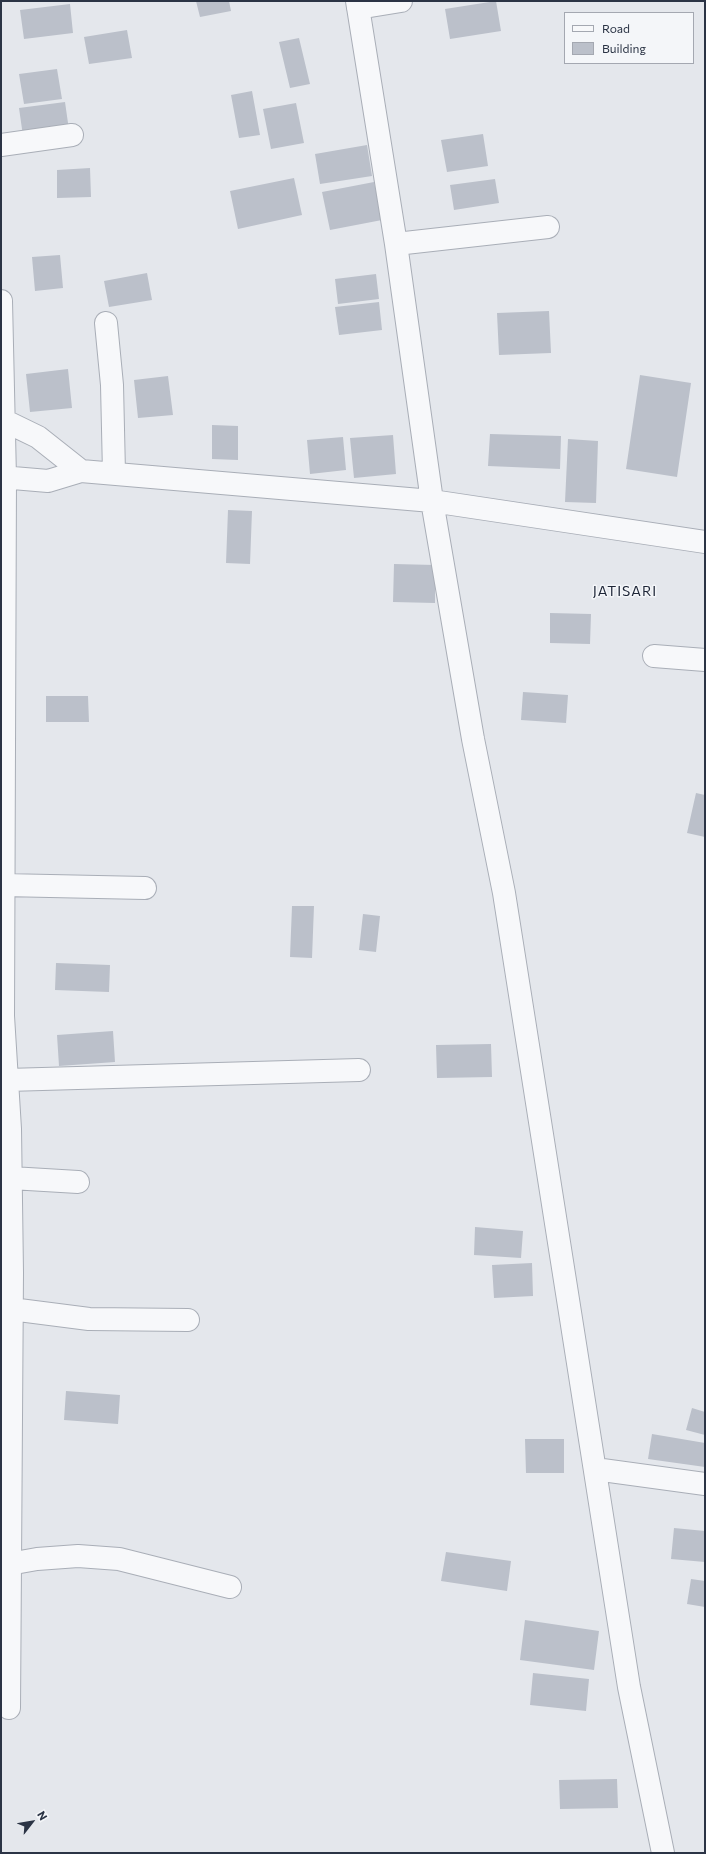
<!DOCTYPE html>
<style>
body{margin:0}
#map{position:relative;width:706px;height:1854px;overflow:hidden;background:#e4e7ec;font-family:Commissioner,sans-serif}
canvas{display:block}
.frame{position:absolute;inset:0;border:2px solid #2b3445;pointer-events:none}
.legend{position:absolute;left:564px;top:12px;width:130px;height:52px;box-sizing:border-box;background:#f4f6f9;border:1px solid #a4a8b1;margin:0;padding:5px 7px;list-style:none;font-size:12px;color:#2b3445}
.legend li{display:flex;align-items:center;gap:8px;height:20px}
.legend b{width:20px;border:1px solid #a4a8b1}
.north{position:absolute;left:12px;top:1802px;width:40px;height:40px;-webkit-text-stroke:3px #f4f6f9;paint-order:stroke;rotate:59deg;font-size:11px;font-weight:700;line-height:16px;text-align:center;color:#2b3445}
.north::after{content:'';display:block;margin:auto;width:14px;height:18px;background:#2b3445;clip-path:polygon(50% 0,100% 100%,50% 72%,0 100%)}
</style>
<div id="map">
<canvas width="706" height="1854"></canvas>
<div class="frame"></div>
<ul class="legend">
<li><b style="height:5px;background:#f7f8fa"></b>Road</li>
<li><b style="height:11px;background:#bbc0ca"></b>Building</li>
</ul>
<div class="north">N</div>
</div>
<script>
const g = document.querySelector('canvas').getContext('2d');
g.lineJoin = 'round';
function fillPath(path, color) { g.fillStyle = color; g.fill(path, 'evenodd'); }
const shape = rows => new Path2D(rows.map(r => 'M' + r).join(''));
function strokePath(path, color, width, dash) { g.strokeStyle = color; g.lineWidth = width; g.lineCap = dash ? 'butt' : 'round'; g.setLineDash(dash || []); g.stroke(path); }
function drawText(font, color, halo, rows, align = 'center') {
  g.font = font + ' Commissioner,sans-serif'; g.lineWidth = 3; g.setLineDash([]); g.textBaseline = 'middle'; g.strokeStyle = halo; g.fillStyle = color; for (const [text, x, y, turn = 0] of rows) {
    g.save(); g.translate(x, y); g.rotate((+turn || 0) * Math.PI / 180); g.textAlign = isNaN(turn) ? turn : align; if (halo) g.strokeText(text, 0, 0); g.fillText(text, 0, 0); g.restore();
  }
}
fillPath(shape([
 [196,1,229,1,231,11,200,17],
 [496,1,501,31,450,39,445,9],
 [70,4,73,33,24,39,20,10],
 [127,30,132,58,89,64,84,37],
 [299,38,310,84,290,88,279,42],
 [57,69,62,99,24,104,19,74],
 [252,91,260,135,239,138,231,95],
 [65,102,69,130,23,136,19,108],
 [296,103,304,143,271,149,263,109],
 [483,134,488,166,447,172,441,140],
 [367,145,372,176,320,184,315,154],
 [90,168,91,197,57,198,57,170],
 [294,178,302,215,238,229,230,191],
 [495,179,499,203,454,210,450,185],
 [374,182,382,220,330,230,322,192],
 [60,255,63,288,35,291,32,257],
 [147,273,152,300,109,307,104,281],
 [376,274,379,299,338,304,335,279],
 [379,302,382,330,339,335,335,307],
 [549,311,551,353,499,355,497,313],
 [68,369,72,408,30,412,26,374],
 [640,375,691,383,677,477,626,469],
 [168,376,173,415,138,418,134,380],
 [212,425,238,426,238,460,212,459],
 [490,434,561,436,560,469,488,466],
 [393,435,396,474,354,478,350,438],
 [343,437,346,470,310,474,307,440],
 [568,439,598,441,596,503,565,502],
 [228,510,252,511,250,564,226,563],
 [394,564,435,565,435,603,393,602],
 [550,613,591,614,590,644,550,643],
 [523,692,568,695,566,723,521,720],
 [46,696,88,696,89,722,46,722],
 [696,793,705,795,705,837,687,833],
 [292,906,314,906,312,958,290,957],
 [363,914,380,916,376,952,359,950],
 [56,963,110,965,109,992,55,990],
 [113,1031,115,1062,59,1066,57,1035],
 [491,1044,492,1077,437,1078,436,1045],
 [475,1227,523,1231,521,1258,474,1255],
 [532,1263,533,1296,494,1298,492,1265],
 [66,1391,120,1395,118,1424,64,1420],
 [692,1408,705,1412,705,1435,686,1430],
 [652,1434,705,1443,705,1467,648,1459],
 [525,1439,564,1439,564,1473,526,1473],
 [674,1528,705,1531,705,1562,671,1559],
 [446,1552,511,1561,507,1591,441,1581],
 [691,1579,705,1581,705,1607,687,1604],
 [525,1620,599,1631,594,1670,520,1660],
 [533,1673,589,1679,586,1711,530,1705],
 [617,1779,618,1808,560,1809,559,1780]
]), '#bbc0ca');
const minor = shape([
 [357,1,396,244,432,501,473,739,504,893,629,1687,663,1853],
 [358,8,401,1],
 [1,145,72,135],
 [396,244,548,227],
 [1,301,5,478,3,1016,10,1129,12,1273,9,1708],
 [106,323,112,385,114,473],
 [3,420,38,437,81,471],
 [1,477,48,481,81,471,432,501,705,542],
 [654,656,705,660],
 [3,885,145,888],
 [7,1080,359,1070],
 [11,1178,78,1182],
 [11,1309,89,1319,188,1320],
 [595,1469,705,1484],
 [9,1564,37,1559,78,1556,119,1559,230,1587]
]);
strokePath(minor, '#a9aeb7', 24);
strokePath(minor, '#f7f8fa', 22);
g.letterSpacing = '1px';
drawText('14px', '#1d2536', '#f4f6f9', [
 ["JATISARI",625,591]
]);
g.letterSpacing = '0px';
</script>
